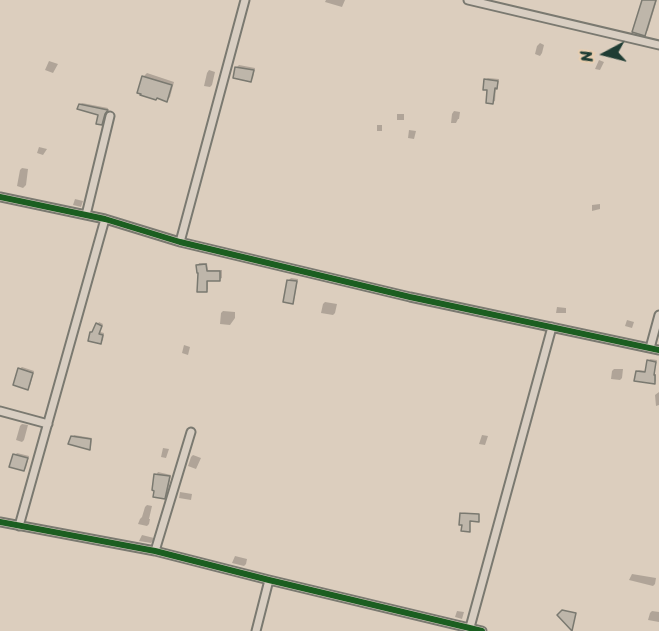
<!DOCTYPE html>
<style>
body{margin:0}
#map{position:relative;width:659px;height:631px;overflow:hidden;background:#dccebe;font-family:Sriracha,sans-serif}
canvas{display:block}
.north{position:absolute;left:575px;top:24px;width:60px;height:60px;-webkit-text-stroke:4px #e9cfb1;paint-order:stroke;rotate:263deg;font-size:16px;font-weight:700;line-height:24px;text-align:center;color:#1f3d34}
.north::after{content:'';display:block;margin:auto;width:21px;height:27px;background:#1f3d34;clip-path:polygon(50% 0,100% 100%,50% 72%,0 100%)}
</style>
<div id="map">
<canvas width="659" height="631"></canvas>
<div class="north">N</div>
</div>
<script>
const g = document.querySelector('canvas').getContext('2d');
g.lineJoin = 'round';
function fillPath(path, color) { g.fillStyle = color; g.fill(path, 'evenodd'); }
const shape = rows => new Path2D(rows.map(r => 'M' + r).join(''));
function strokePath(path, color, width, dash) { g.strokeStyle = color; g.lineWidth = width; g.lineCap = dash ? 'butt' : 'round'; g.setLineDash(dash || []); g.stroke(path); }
fillPath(shape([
 [326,0,345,0,342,7,325,2],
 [643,0,657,0,648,30,645,34],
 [540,43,544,45,542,53,540,56,535,54,537,46],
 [599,60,604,62,600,70,595,69],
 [49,61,58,64,53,73,45,70],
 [239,65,255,68,253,78,251,80,237,67],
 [209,70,215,72,212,85,210,87,204,86,207,73],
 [147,73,174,82,170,97,167,101,157,97,143,77],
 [488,78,499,79,498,85,496,87,495,101,493,102,486,79],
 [82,103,108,108,103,122,102,123,99,114,80,105],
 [454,111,460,112,459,119,461,119,458,119,456,123,451,123,452,114],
 [397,114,404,114,404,120,397,120],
 [377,125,382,125,382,131,377,131],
 [409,130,416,131,414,139,408,138],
 [39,147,47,149,43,155,37,153],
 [22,168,28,169,26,185,23,188,17,186,20,170],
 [75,199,83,201,81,207,73,205],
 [600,204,600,209,592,211,592,205],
 [199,263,207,263,208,270,222,270,222,278,220,279,208,279,208,289,206,291,198,265],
 [291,278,298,279,294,300,292,303,289,280],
 [325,302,337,304,335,313,333,315,321,313,323,304],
 [557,307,566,308,566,313,556,313],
 [223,311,235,312,235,318,230,325,220,324,221,313],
 [627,320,634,322,632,328,625,326],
 [99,322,103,324,100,332,104,333,103,340,101,342,92,333],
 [184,345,190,347,188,355,182,353],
 [650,359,657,360,654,374,656,374,656,381,654,383,637,371,639,370,647,371,649,361],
 [22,367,34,371,30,386,27,388,19,369],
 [614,369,623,369,622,378,620,380,611,379,612,371],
 [659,392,659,405,656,406,655,395],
 [22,424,28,425,24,440,22,442,16,440,20,426],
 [74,435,92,438,91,447,89,448,73,437],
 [482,435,488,436,485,445,479,444],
 [163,448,169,449,166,458,161,457],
 [17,453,29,456,26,468,24,470,15,455],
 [193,455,201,458,196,469,188,466,191,457],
 [158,472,171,475,167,495,164,497,156,490,156,475],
 [180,492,192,494,191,500,179,498],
 [147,505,152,506,149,519,150,519,149,524,147,526,138,524,140,519,142,517,145,507],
 [142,535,154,538,153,541,151,543,139,541],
 [235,556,247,559,246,564,244,566,232,563],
 [632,574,656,578,655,584,653,586,629,580],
 [457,611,464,612,462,619,455,617],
 [652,611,659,612,659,622,648,620,650,613]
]), '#0003');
const building = shape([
 [642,0,656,0,645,36,632,32,642,0],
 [235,67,254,70,251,82,233,78,235,67],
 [142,76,172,85,167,102,157,98,156,100,140,95,141,94,137,93,142,76],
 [484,79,498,81,497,89,495,88,493,104,486,103,487,90,483,90,484,79],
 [79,104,108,110,105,114,102,125,96,124,98,115,77,109,79,104],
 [206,264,207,271,220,271,220,281,207,281,207,292,197,292,198,273,197,273,196,265,206,264],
 [287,280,297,281,293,304,283,302,287,280],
 [96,323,102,326,99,334,103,335,101,344,88,341,90,332,92,332,96,323],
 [647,360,656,362,654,375,655,375,655,384,634,381,636,371,645,372,647,360],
 [18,368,33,373,28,390,13,385,18,368],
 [71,436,91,439,90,450,68,444,71,436],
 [13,454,28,458,24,471,9,467,13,454],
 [154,474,170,476,165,499,153,497,154,491,152,490,154,474],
 [460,513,479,514,479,522,470,521,470,532,461,531,462,525,459,525,460,513],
 [562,610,576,613,572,631,557,615,562,610]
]);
fillPath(building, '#beb6aa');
strokePath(building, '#7a7970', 1.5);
const minor = shape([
 [468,0,659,45],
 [0,197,105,219,180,242,410,297,659,350],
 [86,215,110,116],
 [180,242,245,0],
 [650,348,659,315],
 [0,411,48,424],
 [0,522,155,551,269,580,482,631],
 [19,526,105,219],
 [155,551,191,432],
 [256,631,269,580],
 [469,631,552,327]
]);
strokePath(minor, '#7a7970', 11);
strokePath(minor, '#d8cec2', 7);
strokePath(shape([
 [0,197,105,219,180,242,410,297,659,350],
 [0,522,155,551,269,580,482,631]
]), '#1b5e20', 6);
</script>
